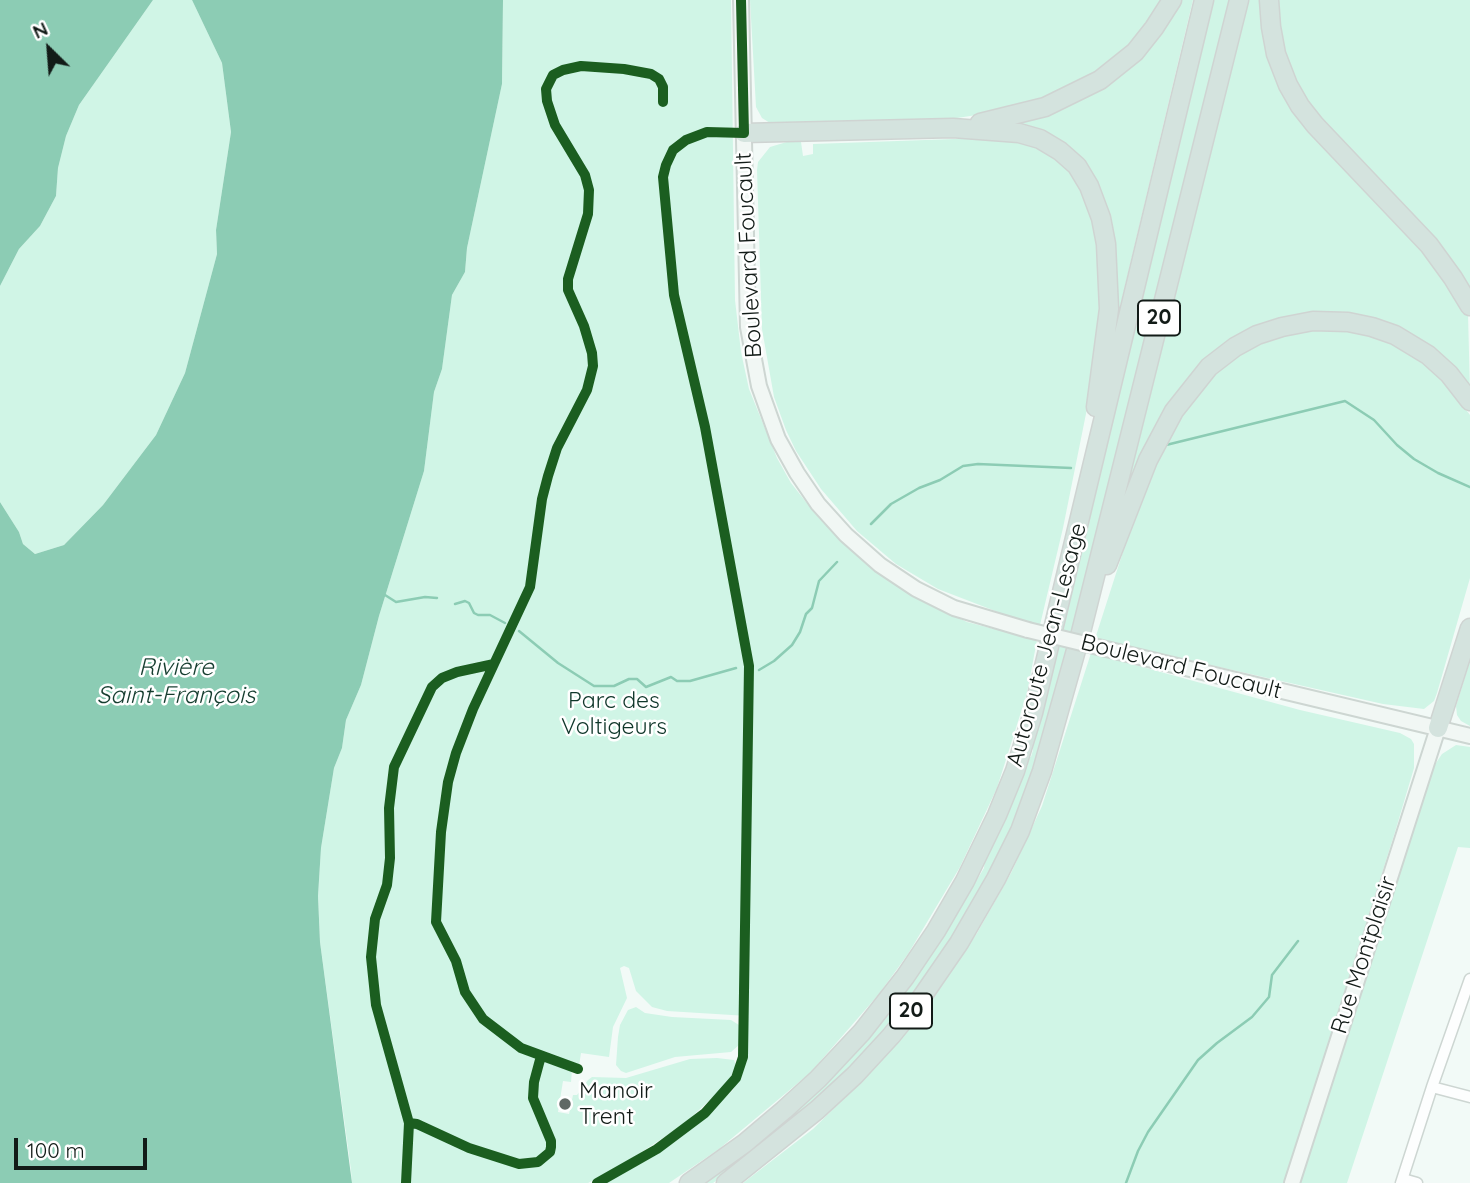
<!DOCTYPE html>
<meta charset="utf-8">
<style>
body{margin:0}
#map{position:relative;width:1470px;height:1183px;overflow:hidden;background:#f2faf7;font-family:Quicksand,sans-serif}
canvas{display:block}
.north{position:absolute;left:14px;top:14px;width:70px;height:70px;-webkit-text-stroke:5px #fff;paint-order:stroke;rotate:335deg;font-size:19px;font-weight:700;line-height:28px;text-align:center;color:#121b17}
.north::after{content:'';display:block;margin:auto;width:24px;height:32px;background:#121b17;clip-path:polygon(50% 0,100% 100%,50% 72%,0 100%)}
.scale{position:absolute;left:14px;top:1138px;width:133px;height:32px;box-sizing:border-box;border:4px solid #121b17;border-top:0;padding-left:9px;font-size:21px;line-height:24px;white-space:nowrap;color:#121b17;-webkit-text-stroke:5px #fff;paint-order:stroke}
</style>
<div id="map">
<canvas width="1470" height="1183"></canvas>
<div class="north">N</div>
<div class="scale">100 m</div>
</div>
<script>
const g = document.querySelector('canvas').getContext('2d');
g.lineJoin = 'round';
function fillPath(path, color) { g.fillStyle = color; g.fill(path, 'evenodd'); }
const shape = rows => new Path2D(rows.map(r => 'M' + r).join(''));
function strokePath(path, color, width, dash) { g.strokeStyle = color; g.lineWidth = width; g.lineCap = dash ? 'butt' : 'round'; g.setLineDash(dash || []); g.stroke(path); }
function drawText(font, color, halo, rows, align = 'center') {
  g.font = font + ' Quicksand,sans-serif'; g.lineWidth = 5; g.setLineDash([]); g.textBaseline = 'middle'; g.strokeStyle = halo; g.fillStyle = color; for (const [text, x, y, turn = 0] of rows) {
    g.save(); g.translate(x, y); g.rotate((+turn || 0) * Math.PI / 180); g.textAlign = isNaN(turn) ? turn : align; if (halo) g.strokeText(text, 0, 0); g.fillText(text, 0, 0); g.restore();
  }
}
fillPath(shape([
 [153,0,192,0,222,63,231,132,216,230,217,254,185,373,156,435,103,505,64,545,35,554,23,544,19,532,0,502,0,286,19,249,40,226,56,196,58,168,66,136,79,105],
 [503,0,731,0,735,300,741,352,749,389,777,458,791,483,817,516,843,543,879,574,910,595,967,622,1037,640,1027,693,997,788,960,867,908,954,879,994,810,1073,719,1149,669,1183,605,1183,678,1139,733,1090,747,1061,748,1016,667,1011,652,1007,636,991,629,968,624,966,620,968,627,998,613,1027,609,1057,581,1053,579,1066,542,1056,513,1041,499,1030,496,1033,513,1047,572,1070,571,1082,563,1081,558,1112,569,1114,573,1095,577,1095,588,1080,592,1077,626,1078,690,1059,717,1058,734,1060,736,1065,728,1083,684,1124,625,1163,588,1183,409,1183,411,1127,409,1113,390,1052,385,1052,402,1102,406,1123,404,1183,352,1183,351,1170,320,942,318,896,321,848,334,768,342,748,346,720,361,685,379,616,424,471,434,392,442,369,452,295,465,272,467,248,502,84],
 [750,0,1163,0,1138,39,1114,61,1080,83,1051,97,1003,111,957,118,770,123,762,118,756,107],
 [1177,0,1193,0,1115,328,1092,181,999,124,1071,102],
 [1212,0,1231,0,1073,633,1061,630],
 [1249,0,1263,0,1281,78,1405,225,1468,313,1470,393,1459,378,1347,317,1217,353,1132,485,1128,482],
 [1278,0,1470,0,1470,292,1324,124,1305,97,1291,73,1281,35],
 [982,138,1025,142,1046,150,1063,161,1083,190,1096,226,1101,269,1100,323,1093,379,1063,528,1040,625,1016,619,938,589,896,564,857,531,821,489,796,451,786,430,774,397,762,329,757,170,758,162,770,147,790,141,801,142,803,156,813,154,813,144],
 [1303,328,1353,328,1400,346,1439,374,1470,415,1470,578,1437,693,1434,701,1424,709,1383,704,1095,639,1145,483,1180,416,1202,386,1226,362,1250,345],
 [1057,645,1069,648,1038,764,1000,853,962,924,909,1001,861,1057,818,1100,735,1168,713,1183,702,1183,921,971,920,967,948,924,950,925,984,868,985,858,1028,764,1026,760,1027,757,1031,757,1033,750,1031,745],
 [1091,653,1300,710,1400,733,1411,739,1414,744,1414,768,1395,832,1284,1183,743,1183,813,1129,874,1069,925,1009,977,933,1011,873,1042,806],
 [1470,661,1470,726,1461,721,1457,715,1456,706],
 [1456,745,1470,747,1470,848,1458,847,1347,1183,1300,1183,1434,766,1442,754],
 [636,1007,645,1013,672,1017,731,1020,739,1025,739,1045,731,1052,675,1057,626,1073,621,1071,616,1065,618,1037,620,1025,628,1010]
]), '#d0f5e6');
fillPath(shape([
 [0,0,153,0,79,105,66,136,58,168,56,196,40,226,19,249,0,286],
 [192,0,503,0,502,84,467,248,465,272,452,295,442,369,434,392,424,471,379,616,361,685,346,720,342,748,334,768,321,848,318,896,320,942,352,1183,0,1183,0,502,19,532,23,544,35,554,64,545,103,505,156,435,185,373,217,254,216,230,231,132,222,63]
]), '#8cccb4');
strokePath(shape([
 [1166,445,1345,401,1374,420,1397,445,1414,459,1438,473,1470,487],
 [871,524,891,504,919,488,940,480,963,466,978,464,1071,468],
 [385,595,396,602,425,597,437,598],
 [455,604,465,601,469,603,474,613,478,615,490,615,505,623],
 [519,631,558,663,594,686,614,686,629,679,637,679,646,687,671,677,677,681,690,681,736,668],
 [759,670,774,661,792,645,800,632,806,614,812,608,819,581,837,562],
 [1126,1183,1138,1151,1148,1132,1198,1060,1217,1043,1252,1017,1269,997,1272,975,1298,941]
]), '#8cccb4', 2.5);
const street = shape([
 [1432,1087,1470,1097],
 [1403,1179,1417,1183],
 [1401,1183,1432,1087,1470,979]
]);
const secondary = shape([
 [741,0,748,327,759,386,778,439,797,473,818,504,846,535,880,565,916,589,954,608,1028,630],
 [1102,648,1470,736],
 [1292,1183,1438,728]
]);
const highway = shape([
 [1269,0,1271,27,1276,54,1288,85,1300,106,1315,125,1429,245,1453,278,1470,306],
 [980,123,1045,107,1100,80,1135,52,1154,28,1172,0],
 [744,133,953,128,1019,133,1040,139,1060,151,1077,166,1089,186,1101,218,1106,244,1109,309,1096,407],
 [1107,565,1148,460,1174,411,1209,367,1235,347,1257,335,1282,327,1313,321,1348,322,1372,327,1395,335,1428,355,1449,374,1470,401],
 [1438,728,1470,628],
 [689,1183,745,1143,784,1110,818,1079,862,1032,905,977,936,931,965,881,997,815,1015,771,1033,713,1204,0],
 [726,1183,817,1110,855,1075,891,1036,917,1004,959,943,996,879,1020,831,1042,771,1080,636,1239,0]
]);
strokePath(street, '#cdd6d2', 13);
strokePath(secondary, '#cdd6d2', 18);
strokePath(highway, '#cfd4d2', 21);
strokePath(street, '#fdfefe', 10);
strokePath(secondary, '#f1f7f4', 14);
strokePath(highway, '#d4e3de', 18);
const secondaryBridge = shape([
 [1028,630,1102,648]
]);
strokePath(secondaryBridge, '#cdd6d2', 18, []);
strokePath(secondaryBridge, '#f1f7f4', 14);
strokePath(shape([
 [494,664,473,709,456,753,448,782,441,832,436,922,456,961,465,992,483,1019,521,1048,578,1069],
 [409,1123,417,1124,469,1148,519,1164,538,1162,550,1152,551,1147,551,1141,533,1098,534,1082,541,1056],
 [406,1183,409,1123,376,1005,371,957,375,919,387,885,390,858,389,808,394,767,432,687,442,678,457,672,494,664,530,587,542,499,548,476,557,448,587,390,593,366,592,353,584,326,568,290,568,279,588,214,589,190,585,175,555,125,547,101,546,89,553,75,563,70,581,66,624,69,651,74,659,79,663,87,663,102],
 [597,1183,657,1149,705,1113,736,1078,743,1057,749,666,705,427,674,295,663,177,666,165,673,150,686,140,707,132,744,133,741,0]
]), '#1b5e20', 10);
for (const [x, y, r, color] of [
 [565,1104,7,"#606965"]
]) { const dot = new Path2D(); dot.arc(x, y, r, 0, 2 * Math.PI); g.fillStyle = color; g.fill(dot); strokePath(dot, '#fff', 2.5); }
for (const [x, y, w] of [
 [1159,318,42],
 [911,1011,42]
]) { const box = new Path2D(); box.roundRect(x - w / 2, y - 17.5, w, 35, 5); g.fillStyle = '#fff'; g.fill(box); strokePath(box, '#121b17', 2); }
drawText('bold 21px', '#121b17', null, [
 ["20",1159,318],
 ["20",911,1011]
]);
drawText('23px', '#121b17', '#fff', [
 ["Boulevard Foucault",749,255,-93],
 ["Autoroute Jean-Lesage",1047,645,-75],
 ["Boulevard Foucault",1181,667,14],
 ["Rue Montplaisir",1364,955,-72]
]);
drawText('23px', '#0f372a', '#fff', [
 ["Parc des",614,701],
 ["Voltigeurs",614,727]
]);
drawText('23px', '#121b17', '#fff', [
 ["Manoir",579,1091],
 ["Trent",579,1117]
], 'left');
drawText('italic 24px', '#153d2f', '#fff', [
 ["Rivière",176,668],
 ["Saint-François",176,696]
]);
</script>
